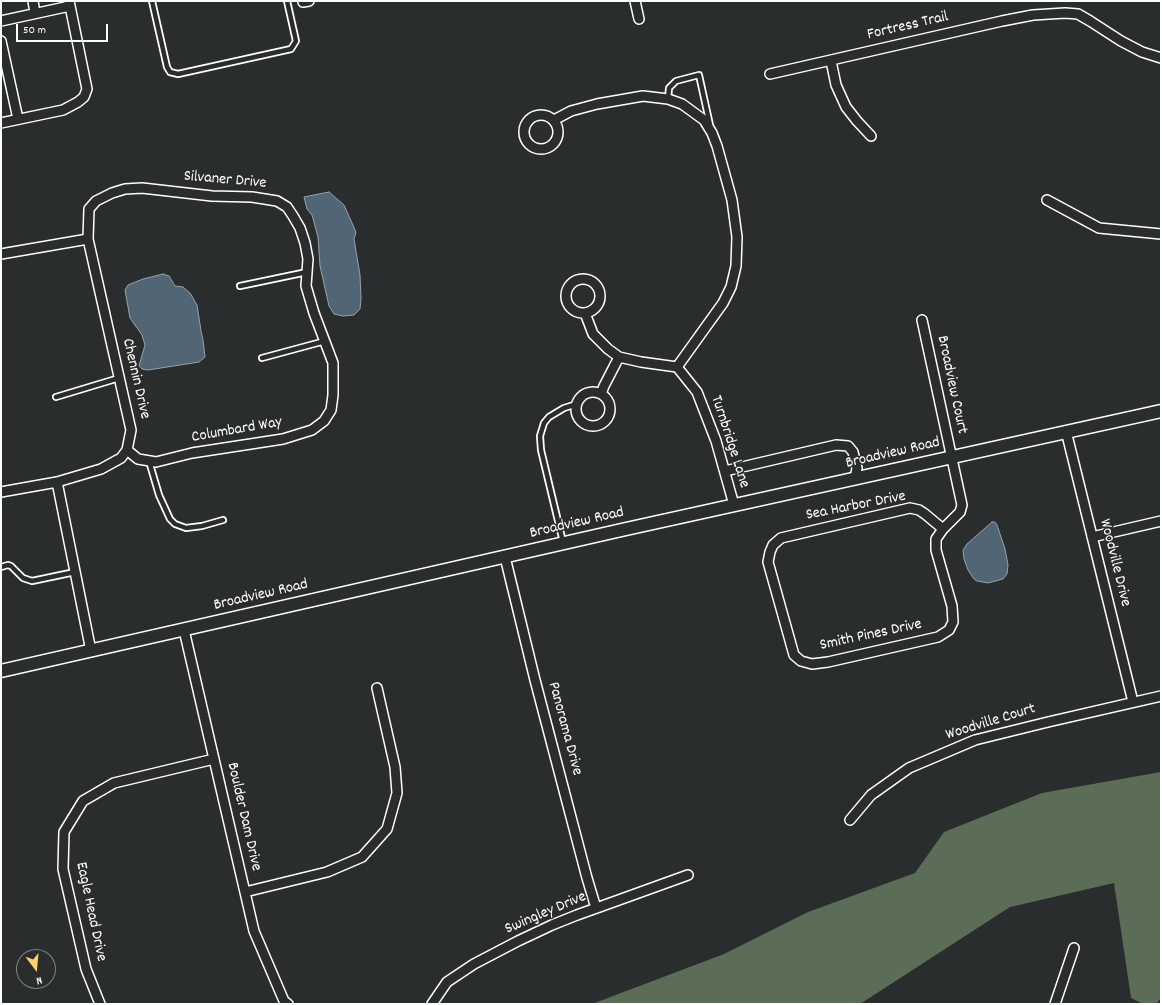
<!DOCTYPE html>
<style>
body{margin:0}
#map{position:relative;width:1162px;height:1005px;overflow:hidden;background:#2a2d2e;font-family:Dekko,sans-serif}
canvas{display:block}
.frame{position:absolute;inset:0;border:2px solid #fff;pointer-events:none}
.north{position:absolute;left:16px;top:949px;width:40px;height:40px;box-sizing:border-box;background:#2a2d2e;border:1px solid #7f8182;border-radius:50%;rotate:164deg;font-size:11px;font-weight:700;line-height:16px;text-align:center;color:#fff}
.north::after{content:'';display:block;margin:auto;width:14px;height:18px;background:#ffd166;clip-path:polygon(50% 0,100% 100%,50% 72%,0 100%)}
.scale{position:absolute;left:16px;top:24px;width:92px;height:18px;box-sizing:border-box;border:2px solid #fff;border-top:0;padding-left:5px;font-size:12px;line-height:14px;white-space:nowrap;color:#fff;-webkit-text-stroke:3px #2a2d2e;paint-order:stroke}
</style>
<div id="map">
<canvas width="1162" height="1005"></canvas>
<div class="frame"></div>
<div class="north">N</div>
<div class="scale">50 m</div>
</div>
<script>
const g = document.querySelector('canvas').getContext('2d');
g.lineJoin = 'round';
function fillPath(path, color) { g.fillStyle = color; g.fill(path, 'evenodd'); }
const shape = rows => new Path2D(rows.map(r => 'M' + r).join(''));
function strokePath(path, color, width, dash) { g.strokeStyle = color; g.lineWidth = width; g.lineCap = dash ? 'butt' : 'round'; g.setLineDash(dash || []); g.stroke(path); }
function drawText(font, color, halo, rows, align = 'center') {
  g.font = font + ' Dekko,sans-serif'; g.lineWidth = 3; g.setLineDash([]); g.textBaseline = 'middle'; g.strokeStyle = halo; g.fillStyle = color; for (const [text, x, y, turn = 0] of rows) {
    g.save(); g.translate(x, y); g.rotate((+turn || 0) * Math.PI / 180); g.textAlign = isNaN(turn) ? turn : align; if (halo) g.strokeText(text, 0, 0); g.fillText(text, 0, 0); g.restore();
  }
}
fillPath(shape([
 [1161,772,1161,998,1156,1004,1143,1004,1131,998,1114,883,1010,907,860,1004,592,1004,724,954,808,912,915,873,944,832,1042,793]
]), '#5c6d57');
const water = shape([
 [329,192,344,205,356,232,354,239,360,275,361,299,360,309,354,315,343,316,334,314,329,306,320,266,318,237,312,215,307,209,304,197,329,192],
 [163,274,169,276,175,286,183,287,190,293,197,305,201,331,203,340,205,357,199,362,148,370,142,369,139,366,145,345,142,335,130,318,125,290,128,285,143,279,163,274],
 [992,522,995,522,997,525,1005,549,1008,565,1007,574,1003,579,988,583,977,581,974,579,968,570,964,559,963,550,967,544,992,522]
]);
fillPath(water, '#526575');
strokePath(water, '#97a3ac', 1);
const service = shape([
 [152,1,167,67,170,72,178,74,291,49,296,41,287,1],
 [668,99,669,88,676,81,699,75,710,125],
 [240,286,307,272],
 [262,358,325,341],
 [56,397,119,378],
 [149,461,159,495,170,519,175,524,186,528,202,526,223,520],
 [563,542,541,450,540,436,544,423,549,417,564,408,577,404],
 [1,567,8,565,11,566,23,578,32,581,75,572]
]);
const minor = shape([
 [33,1,35,13],
 [635,1,639,19],
 [303,2,309,1],
 [1,21,70,6],
 [1,41,18,119],
 [831,61,836,85,846,107,857,121,871,136],
 [770,74,1002,21,1033,15,1065,13,1078,14,1090,21,1121,41,1142,52,1161,58],
 '524 132a17 17 0 1 1 34 0a17 17 0 1 1-34 0Z',
 [554,120,571,111,597,104,643,96,668,99,682,104,704,120,712,133,717,146,732,200,737,237,736,266,731,287,723,303,677,367],
 [1,123,63,110,78,102,84,97,87,89,69,1],
 [1047,200,1099,228,1161,234],
 [1,254,88,239],
 '566 296a17 17 0 1 1 34 0a17 17 0 1 1-34 0Z',
 [585,313,593,334,608,349,619,357,641,362,677,367,697,392,716,441,734,505],
 [922,320,962,505,960,512,943,529,936,539,936,550,952,606,953,622,949,630,938,637,828,662,812,664,801,661,794,655,768,562,770,552,773,545,781,538,910,508,919,510,925,514,943,529],
 '576 409a17 17 0 1 1 34 0a17 17 0 1 1-34 0Z',
 [601,394,604,386,619,357],
 [1066,431,1133,702],
 [725,471,836,445,848,446,853,452,857,468,855,479],
 [57,482,91,651],
 [1,492,57,482,101,469,121,458,127,450,131,430,88,239,89,209,96,201,112,193,125,189,142,188,212,196,252,197,277,201,287,207,293,216,300,228,305,243,308,259,306,286,314,313,333,363,333,395,331,410,324,421,312,430,283,439,192,453,156,462,138,459,127,450],
 [1092,537,1161,521],
 [505,557,535,680,587,878,596,908],
 [184,630,254,931,284,1001,288,1004],
 [850,820,871,795,909,768,975,740,1048,722,1161,696],
 [245,892,327,872,362,857,387,829,397,793,395,767,377,688],
 [100,1004,86,969,63,869,64,832,83,801,114,783,214,759],
 [432,1004,447,982,474,964,518,941,552,925,577,915,616,901,688,875],
 [1055,1004,1074,948]
]);
const tertiary = shape([
 [1,671,626,529,1161,411]
]);
strokePath(service, '#fff', 8);
strokePath(minor, '#fff', 12);
strokePath(tertiary, '#fff', 15);
strokePath(service, '#2a2d2e', 4.5);
strokePath(minor, '#2a2d2e', 9);
strokePath(tertiary, '#2a2d2e', 12);
drawText('16px', '#fff', '#2a2d2e', [
 ["Fortress Trail",908,27,-13],
 ["Silvaner Drive",225,181,5],
 ["Chennin Drive",135,379,77],
 ["Broadview Court",951,385,78],
 ["Columbard Way",237,431,-10],
 ["Turnbridge Lane",729,442,72],
 ["Broadview Road",893,454,-13],
 ["Sea Harbor Drive",856,507,-11],
 ["Broadview Road",577,524,-13],
 ["Woodville Drive",1114,563,76],
 ["Broadview Road",261,596,-13],
 ["Smith Pines Drive",871,636,-12],
 ["Woodville Court",991,723,-17],
 ["Panorama Drive",564,729,75],
 ["Boulder Dam Drive",243,817,77],
 ["Eagle Head Drive",90,912,78],
 ["Swingley Drive",546,914,-23]
]);
</script>
